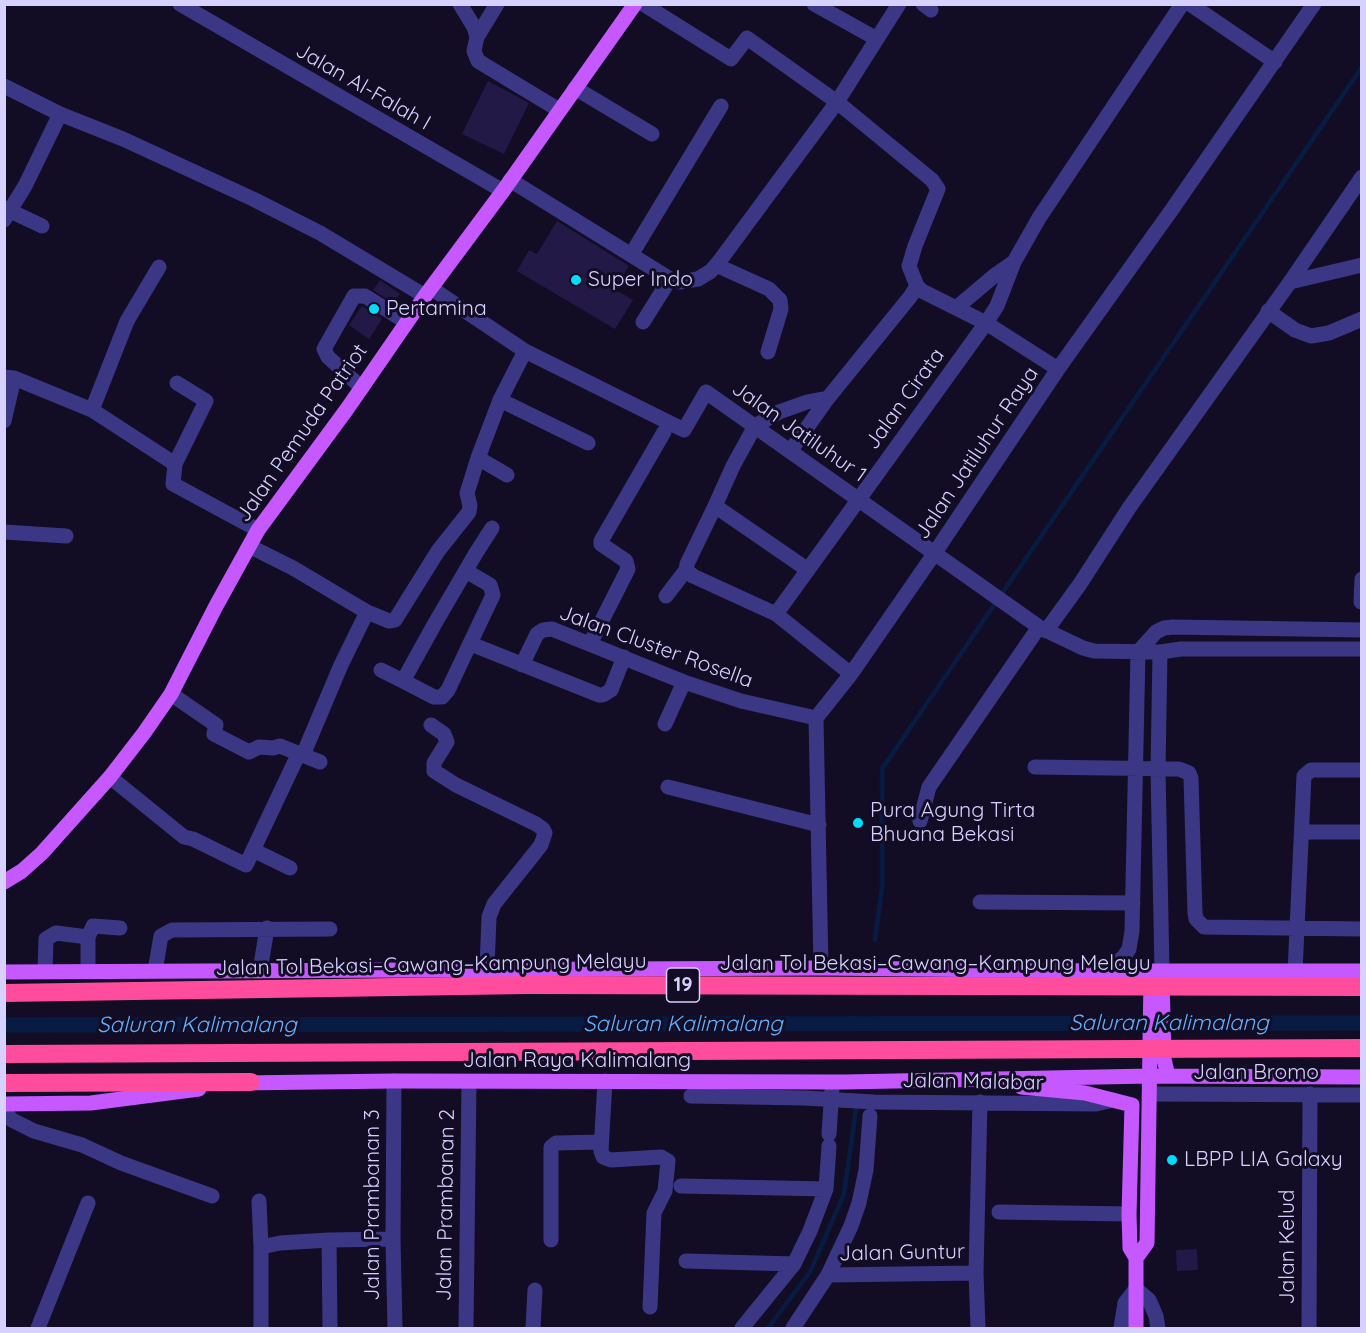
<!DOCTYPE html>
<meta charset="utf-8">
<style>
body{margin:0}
#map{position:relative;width:1366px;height:1333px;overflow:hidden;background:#120d24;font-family:Quicksand,sans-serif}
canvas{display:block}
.frame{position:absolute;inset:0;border:6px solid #d7d1ff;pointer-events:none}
</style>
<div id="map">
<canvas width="1366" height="1333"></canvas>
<div class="frame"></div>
</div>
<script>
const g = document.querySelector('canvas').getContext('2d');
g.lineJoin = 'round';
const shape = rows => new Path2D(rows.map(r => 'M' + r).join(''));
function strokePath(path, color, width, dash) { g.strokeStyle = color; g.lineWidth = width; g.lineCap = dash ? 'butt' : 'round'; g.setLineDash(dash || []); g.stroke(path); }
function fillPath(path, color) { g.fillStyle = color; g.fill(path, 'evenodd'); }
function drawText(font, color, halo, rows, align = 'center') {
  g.font = font + ' Quicksand,sans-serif'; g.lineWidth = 6; g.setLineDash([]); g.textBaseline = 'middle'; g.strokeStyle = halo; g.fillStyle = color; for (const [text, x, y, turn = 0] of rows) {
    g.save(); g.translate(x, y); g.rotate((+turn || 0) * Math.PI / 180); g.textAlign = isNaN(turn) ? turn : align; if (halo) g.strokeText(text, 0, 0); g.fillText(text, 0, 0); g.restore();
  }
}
strokePath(shape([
 [875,940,882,888,882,769,1362,67],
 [768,1328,810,1272,844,1194,856,1109]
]), '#081c43', 4.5);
strokePath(shape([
 [4,1025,1362,1023]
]), '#081c43', 15);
fillPath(shape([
 [488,81,529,103,504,154,462,134],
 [557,221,629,266,614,289,633,300,615,329,517,271,529,250,537,254],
 [380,280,400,294,393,303,373,290],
 [362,306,382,319,369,339,349,325],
 [1197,1249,1198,1270,1177,1271,1176,1250]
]), '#231946');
strokePath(shape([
 [180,4,503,191],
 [460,4,474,27,477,37,474,51,478,61,559,110],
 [643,4,731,59,747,38,837,102,932,180,938,189,915,246,909,266,917,286,922,291,986,323,1058,369],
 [814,4,877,39],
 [923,4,931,10],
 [1190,4,1275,62],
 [477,37,497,4],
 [4,86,60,114,123,139,253,199,320,233,425,296],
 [575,88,652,134],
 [510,180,670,279,680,282,698,279,711,271,721,259,837,102,899,4],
 [4,208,42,226],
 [4,220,25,186,60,114],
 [631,255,721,106],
 [716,265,769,289,780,300,781,309,768,352],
 [1290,282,1362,265],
 [431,288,525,351,684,430,706,392,1039,627,1083,648,1094,651,1160,652],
 [956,308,994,276,1014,262],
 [1268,311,1295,330,1311,336,1329,333,1362,319],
 [643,322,670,279],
 [4,377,14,378,92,410,127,321,159,267],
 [362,388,328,357,324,349,354,296,365,296,406,322],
 [500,400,588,443],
 [92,410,175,464,206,401,177,383],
 [4,421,14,378],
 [791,450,828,398,910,297,917,286],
 [478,458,507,475],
 [175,464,173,484,258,530],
 [715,506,733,466,755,426,779,412,807,402,828,398],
 [4,532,66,536],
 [249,546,293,568,367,612,389,621,395,620,438,551,469,512,470,506,467,493,478,458,500,400,525,351],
 [686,570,693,576,776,614,986,323,997,306,1014,262,1039,218,1182,4],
 [466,571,490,585,493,595,448,690,442,697,434,697,403,681,434,625,476,553,492,528],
 [666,596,686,570,687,564,715,506,808,570],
 [1361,602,1362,579],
 [776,614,851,674],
 [1046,631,1080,584,1129,508,1290,282,1362,177],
 [471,644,599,695,603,695,611,690,624,657],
 [590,644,628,569,626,561,601,544,601,541,664,432],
 [522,665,537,634,543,630,552,629,684,682,741,701,816,718],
 [381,670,403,681],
 [171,694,216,725,214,734,249,752,259,747,273,748,280,746,320,762],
 [665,724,684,682],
 [431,725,444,734,447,742,434,763,434,771,456,785,536,824,543,829,545,833,541,845,494,904,489,917,487,968],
 [303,755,341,665,367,612],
 [1035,767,1179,769,1189,773,1191,778,1195,913,1196,919,1204,927,1362,929],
 [110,777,184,837,193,839,246,865,299,753],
 [668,787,819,825],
 [920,821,929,787,1039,627],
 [1302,832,1362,832],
 [253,850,290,868],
 [980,902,1133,903],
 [821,968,816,718,851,674,934,554,1058,369,1173,208,1314,4],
 [45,971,46,939,56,933,88,937],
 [88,971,88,937,93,926,120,928],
 [155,971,161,936,172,930,330,929],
 [260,971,267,928],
 [1101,971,1123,958,1129,949,1132,931,1138,652,1156,632,1164,628,1173,627,1362,630],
 [1162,971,1158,770,1160,652,1181,649,1362,649],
 [1295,972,1304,776,1311,770,1362,770],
 [394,1081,393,1239,395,1328],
 [605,1081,601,1151,603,1157,611,1160,661,1157,668,1161,665,1191,654,1213,650,1307],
 [1151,1094,1362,1095],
 [691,1096,805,1098,874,1102,1096,1104,1113,1100],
 [4,1111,12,1120,34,1131,82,1145,121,1163,212,1196],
 [829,1134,832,1089],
 [681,1186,826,1189],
 [259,1201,261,1247,280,1243,329,1240,393,1239],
 [999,1212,1129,1214],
 [329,1240,330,1328],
 [551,1240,551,1147,556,1143,601,1142],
 [261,1247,261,1328],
 [686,1261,794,1264],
 [828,1275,976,1273],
 [38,1328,88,1203],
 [466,1328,469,1082],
 [533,1328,535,1290],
 [742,1328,794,1264,810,1231,826,1189,829,1146],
 [793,1328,828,1275,851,1226,859,1203,866,1170,870,1116],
 [978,1328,976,1273,980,1102],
 [1121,1328,1125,1303,1136,1289,1149,1300,1156,1316,1158,1328],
 [1309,1328,1310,1094]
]), '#3c3785', 15);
strokePath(shape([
 [4,882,22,871,42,853,110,777,144,733,171,694,216,606,258,530,347,409,425,296,503,191,635,4],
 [4,972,821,968,1101,971,1362,971],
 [1162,977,1164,1059,1168,1076],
 [240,1083,394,1081,844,1082,1151,1076,1362,1077],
 [1021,1087,1085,1093,1132,1105,1129,1214,1130,1248,1136,1258,1136,1328],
 [4,1104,91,1103,199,1089],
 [1136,1258,1147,1243,1151,977]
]), '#c558ff', 15);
strokePath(shape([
 [4,1083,251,1082]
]), '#ff4c9d', 18);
strokePath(shape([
 [4,993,528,985,1362,987],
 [4,1054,1362,1048]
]), '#ff4c9d', 18);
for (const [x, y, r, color] of [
 [576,280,6,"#00dcfc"],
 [374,309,6,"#00dcfc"],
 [858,823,6,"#00dcfc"],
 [1172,1160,6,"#00dcfc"]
]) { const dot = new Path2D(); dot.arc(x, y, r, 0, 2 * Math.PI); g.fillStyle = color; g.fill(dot); strokePath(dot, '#120d24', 2); }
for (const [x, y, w] of [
 [683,985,33]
]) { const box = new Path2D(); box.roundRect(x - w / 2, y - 17, w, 34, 4.5); g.fillStyle = '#120d24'; g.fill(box); strokePath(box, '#d7d1ff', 1.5); }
drawText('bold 20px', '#d7d1ff', null, [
 ["19",683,985]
]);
drawText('21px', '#d7d1ff', '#120d24', [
 ["Jalan Al-Falah I",363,87,30],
 ["Jalan Cirata",905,399,-54],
 ["Jalan Jatiluhur 1",799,432,35],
 ["Jalan Pemuda Patriot",302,433,-55],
 ["Jalan Jatiluhur Raya",977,453,-56],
 ["Jalan Cluster Rosella",656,647,20],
 ["Jalan Tol Bekasi–Cawang–Kampung Melayu",935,964],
 ["Jalan Tol Bekasi–Cawang–Kampung Melayu",431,965,-1],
 ["Jalan Raya Kalimalang",577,1061],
 ["Jalan Bromo",1256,1073],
 ["Jalan Malabar",973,1082,1],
 ["Jalan Prambanan 3",373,1205,-90],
 ["Jalan Prambanan 2",446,1205,-89],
 ["Jalan Kelud",1288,1247,-90],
 ["Jalan Guntur",902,1253,-1]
]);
drawText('21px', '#d7d1ff', '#120d24', [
 ["Super Indo",588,280],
 ["Pertamina",386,309],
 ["Pura Agung Tirta",870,811],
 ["Bhuana Bekasi",870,835],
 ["LBPP LIA Galaxy",1184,1160]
], 'left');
drawText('italic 22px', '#5fb0ff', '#120d24', [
 ["Saluran Kalimalang",1169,1023],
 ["Saluran Kalimalang",683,1024],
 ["Saluran Kalimalang",197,1025]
]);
</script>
